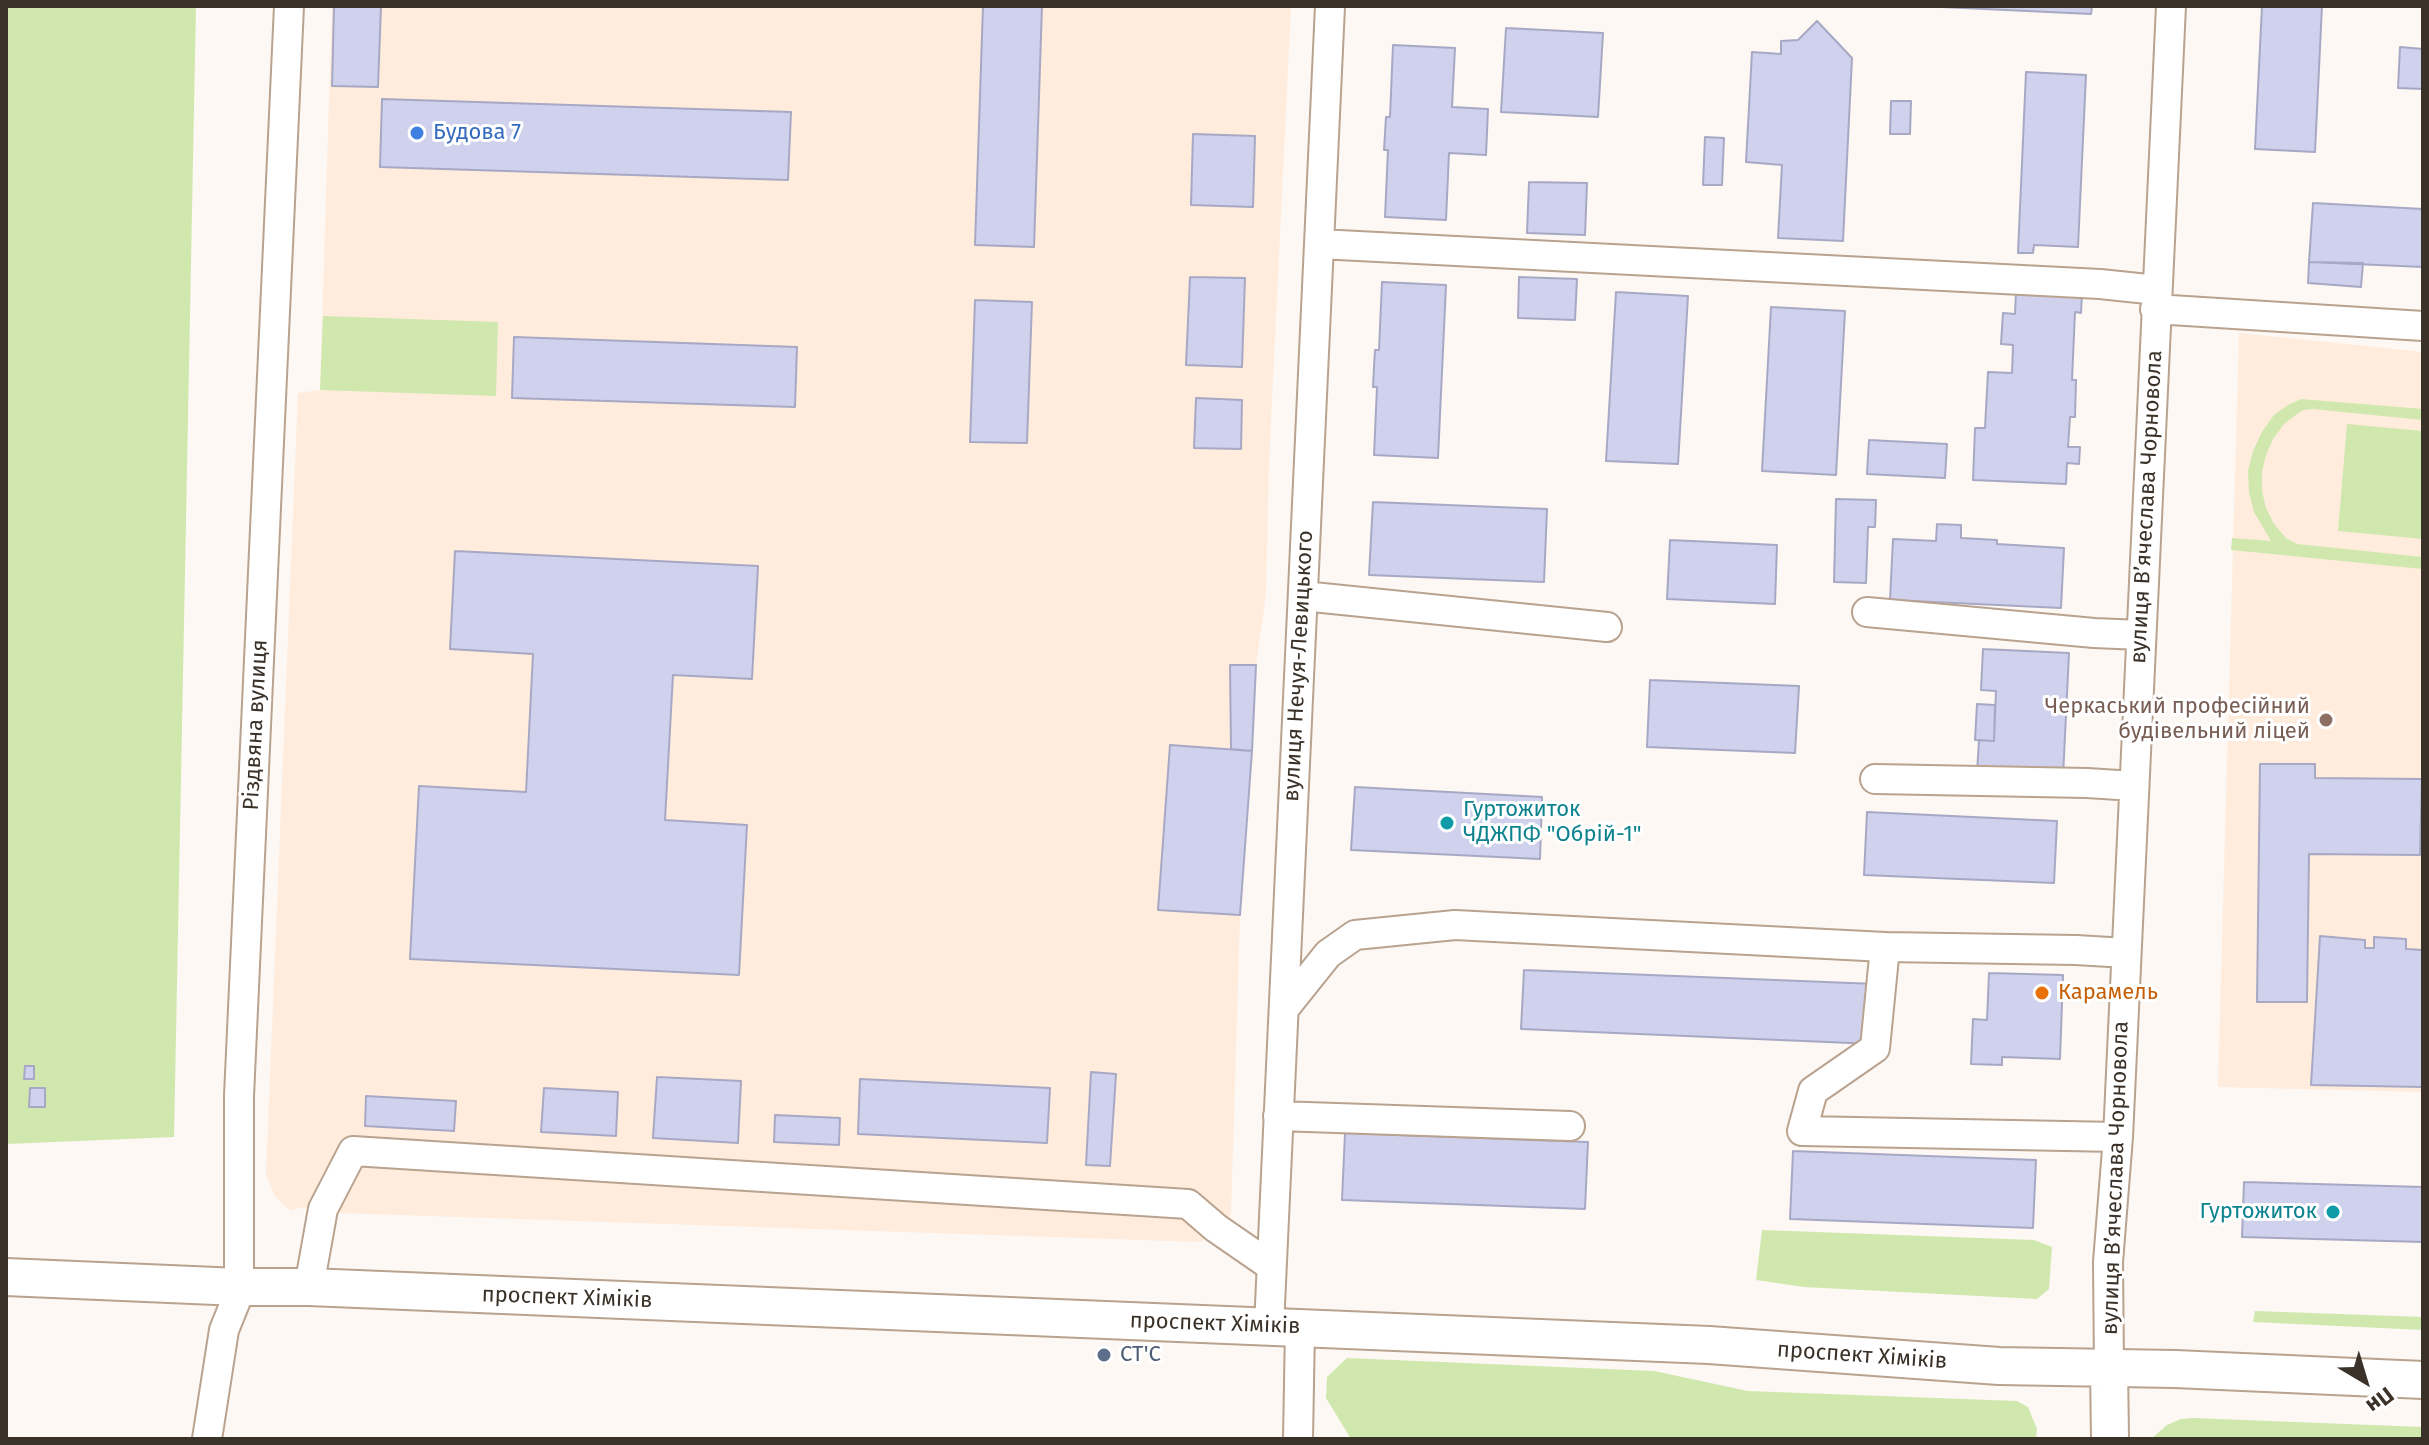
<!DOCTYPE html>
<meta charset="utf-8">
<style>
body{margin:0}
#map{position:relative;width:2429px;height:1445px;overflow:hidden;background:#fdf8f4;font-family:"Fira Sans",sans-serif}
canvas{display:block}
.frame{position:absolute;inset:0;border:8px solid #3a3128;pointer-events:none}
.north{position:absolute;left:2325px;top:1341px;width:80px;height:80px;-webkit-text-stroke:6px #fff;paint-order:stroke;rotate:142deg;font-size:22px;font-weight:700;line-height:32px;text-align:center;color:#3a3128}
.north::after{content:'';display:block;margin:auto;width:28px;height:36px;background:#3a3128;clip-path:polygon(50% 0,100% 100%,50% 72%,0 100%)}
</style>
<div id="map">
<canvas width="2429" height="1445"></canvas>
<div class="frame"></div>
<div class="north">Пн</div>
</div>
<script>
const g = document.querySelector('canvas').getContext('2d');
g.lineJoin = 'round';
function fillPath(path, color) { g.fillStyle = color; g.fill(path, 'evenodd'); }
const shape = rows => new Path2D(rows.map(r => 'M' + r).join(''));
function strokePath(path, color, width, dash) { g.strokeStyle = color; g.lineWidth = width; g.lineCap = dash ? 'butt' : 'round'; g.setLineDash(dash || []); g.stroke(path); }
function drawText(font, color, halo, rows, align = 'center') {
  g.font = font + ' "Fira Sans",sans-serif'; g.lineWidth = 6; g.setLineDash([]); g.textBaseline = 'middle'; g.strokeStyle = halo; g.fillStyle = color; for (const [text, x, y, turn = 0] of rows) {
    g.save(); g.translate(x, y); g.rotate((+turn || 0) * Math.PI / 180); g.textAlign = isNaN(turn) ? turn : align; if (halo) g.strokeText(text, 0, 0); g.fillText(text, 0, 0); g.restore();
  }
}
fillPath(shape([
 [332,6,1291,6,1269,462,1266,594,1256,665,1252,751,1240,915,1231,1215,1201,1242,340,1213,334,1209,298,1208,290,1211,275,1196,266,1175,298,393,320,390],
 [2239,333,2423,352,2423,1092,2218,1087]
]), '#ffecdc');
fillPath(shape([
 [6,6,196,6,174,1137,6,1144],
 [323,316,498,322,496,396,320,390],
 [2301,399,2423,409,2423,420,2313,409,2304,410,2297,414,2284,424,2273,439,2266,455,2262,472,2262,491,2266,508,2274,524,2286,538,2297,544,2423,557,2423,569,2231,550,2232,538,2271,541,2254,512,2249,492,2248,471,2253,451,2262,432,2274,415,2288,405],
 [2347,424,2423,431,2423,539,2338,531],
 [1762,1230,2034,1240,2052,1247,2049,1289,2037,1299,1804,1287,1756,1280],
 [2255,1311,2423,1317,2423,1330,2253,1322],
 [1347,1358,1654,1371,1748,1391,2017,1401,2028,1407,2037,1429,2036,1439,1351,1439,1326,1398,1327,1377],
 [2193,1418,2423,1427,2423,1439,2151,1439,2167,1425,2181,1419]
]), '#d0e8ae');
const building = shape([
 [334,6,381,6,378,87,332,86,334,6],
 [983,6,1042,6,1034,247,975,245,983,6],
 [1920,6,2092,6,2091,14,1920,6],
 [2262,6,2322,6,2315,152,2255,149,2262,6],
 [1817,21,1852,58,1843,241,1778,238,1782,165,1746,162,1752,52,1781,54,1781,41,1798,40,1817,21],
 [1506,28,1603,33,1598,117,1501,112,1506,28],
 [1393,45,1455,48,1452,107,1488,109,1486,155,1449,153,1446,220,1385,217,1388,150,1384,150,1386,117,1390,117,1393,45],
 [2400,47,2423,49,2423,89,2398,88,2400,47],
 [2026,72,2086,75,2078,247,2034,245,2033,253,2018,253,2026,72],
 [382,99,791,112,788,180,380,167,382,99],
 [1891,101,1911,101,1910,134,1890,134,1891,101],
 [1193,134,1255,136,1253,207,1191,205,1193,134],
 [1705,137,1724,138,1722,185,1703,185,1705,137],
 [1529,182,1587,183,1585,235,1527,233,1529,182],
 [2313,203,2423,209,2423,267,2309,262,2313,203],
 [2309,262,2363,263,2361,287,2308,283,2309,262],
 [1190,277,1245,278,1242,367,1186,365,1190,277],
 [1519,277,1577,279,1575,320,1518,318,1519,277],
 [1382,282,1446,285,1438,458,1374,455,1377,387,1373,387,1374,366,1375,350,1379,350,1382,282],
 [2016,291,2082,294,2081,313,2075,312,2072,380,2076,380,2075,417,2070,417,2068,447,2080,447,2079,464,2067,463,2066,484,1973,480,1975,428,1985,428,1988,372,2012,373,2013,345,2001,344,2003,313,2015,314,2016,291],
 [1616,292,1688,296,1678,464,1606,461,1616,292],
 [975,300,1032,302,1027,443,970,442,975,300],
 [1771,307,1845,311,1836,475,1762,471,1771,307],
 [514,337,797,347,795,407,512,398,514,337],
 [1196,398,1242,400,1241,449,1194,448,1196,398],
 [1869,440,1947,444,1945,478,1867,474,1869,440],
 [1836,499,1876,500,1875,527,1868,527,1866,583,1834,582,1836,499],
 [1373,502,1547,509,1544,582,1369,575,1373,502],
 [1937,524,1961,525,1961,538,1997,540,1997,544,2064,548,2061,608,1890,600,1893,539,1936,541,1937,524],
 [1670,540,1777,545,1775,604,1667,599,1670,540],
 [455,551,758,566,752,679,673,675,665,820,747,825,739,975,410,959,419,786,526,792,533,654,450,649,455,551],
 [1983,649,2069,653,2063,777,1977,773,1979,740,1994,741,1996,691,1981,690,1983,649],
 [1230,665,1256,665,1252,751,1231,749,1230,665],
 [1650,680,1799,686,1795,753,1647,747,1650,680],
 [1977,704,1995,705,1994,741,1975,740,1977,704],
 [1170,745,1252,751,1240,915,1158,910,1170,745],
 [2260,764,2315,764,2315,778,2422,779,2420,855,2309,854,2307,1002,2257,1002,2260,764],
 [1355,787,1542,797,1540,859,1351,850,1355,787],
 [1867,812,2057,821,2054,883,1864,875,1867,812],
 [2320,936,2365,940,2365,948,2374,948,2374,937,2406,939,2406,949,2423,950,2423,1087,2311,1085,2320,936],
 [1524,970,1876,984,1874,1044,1521,1029,1524,970],
 [1989,973,2063,975,2060,1059,2002,1057,2002,1065,1971,1064,1973,1019,1987,1020,1989,973],
 [25,1066,34,1066,34,1079,24,1079,25,1066],
 [1091,1072,1116,1074,1110,1166,1086,1165,1091,1072],
 [657,1077,741,1081,738,1143,653,1138,657,1077],
 [860,1079,1050,1088,1047,1143,858,1134,860,1079],
 [30,1088,45,1088,45,1107,29,1107,30,1088],
 [544,1088,618,1092,616,1136,541,1132,544,1088],
 [366,1096,456,1101,454,1131,365,1126,366,1096],
 [775,1115,840,1118,839,1145,774,1142,775,1115],
 [1345,1133,1588,1142,1585,1209,1342,1200,1345,1133],
 [1793,1151,2036,1160,2033,1228,1790,1219,1793,1151],
 [2244,1182,2423,1187,2423,1242,2242,1237,2244,1182]
]);
fillPath(building, '#cfd1ed');
strokePath(building, '#a7a8c3', 2);
const minor = shape([
 [1319,244,2100,284,2157,290],
 [2155,309,2423,326],
 [1303,596,1607,627],
 [1867,612,2094,633,2141,635],
 [1875,779,2087,783,2134,786],
 [1885,947,1875,1048,1813,1091,1802,1131,2118,1137],
 [1284,1009,1328,954,1355,935,1455,925,1885,947,2076,950,2126,953],
 [1278,1116,1570,1126],
 [309,1287,323,1209,353,1151,1188,1204,1216,1228,1271,1266],
 [1269,1326,1330,6],
 [2109,1368,2108,1262,2118,1137,2171,6],
 [207,1439,224,1330,239,1293,239,1096,289,6],
 [1298,1439,1300,1328]
]);
const major = shape([
 [6,1277,239,1287,309,1287,1709,1345,1999,1366,2175,1369,2423,1380],
 [2109,1368,2110,1439]
]);
strokePath(minor, '#b9a28e', 32);
strokePath(major, '#b9a28e', 40);
strokePath(minor, '#fff', 28);
strokePath(major, '#fff', 36);
for (const [x, y, r, color] of [
 [417,133,8,"#3f7fe0"],
 [2326,720,8,"#8d6e63"],
 [1447,823,8,"#0f9aa8"],
 [2042,993,8,"#e8710a"],
 [2333,1212,8,"#0f9aa8"],
 [1104,1355,8,"#5c6f8a"]
]) { const dot = new Path2D(); dot.arc(x, y, r, 0, 2 * Math.PI); g.fillStyle = color; g.fill(dot); strokePath(dot, '#fff', 3); }
drawText('22px', '#366cbe', '#fff', [
 ["Будова 7",433,133]
], 'left');
drawText('22px', '#3a3128', '#fff', [
 ["вулиця Вʼячеслава Чорновола",2147,507,-87],
 ["вулиця Нечуя-Левицького",1299,666,-87],
 ["Різдвяна вулиця",256,725,-87],
 ["вулиця Вʼячеслава Чорновола",2116,1178,-88],
 ["проспект Хіміків",567,1298,2],
 ["проспект Хіміків",1215,1324,2],
 ["проспект Хіміків",1862,1356,4]
]);
drawText('22px', '#785e54', '#fff', [
 ["Черкаський професійний",2310,707],
 ["будівельний ліцей",2310,732]
], 'right');
drawText('22px', '#0d838f', '#fff', [
 ["Гуртожиток",1463,810],
 ["ЧДЖПФ \"Обрій-1\"",1463,835],
 ["Гуртожиток",2317,1212,"right"]
], 'left');
drawText('22px', '#c56008', '#fff', [
 ["Карамель",2058,993]
], 'left');
drawText('22px', '#4e5e75', '#fff', [
 ["СТ'С",1120,1355]
], 'left');
</script>
